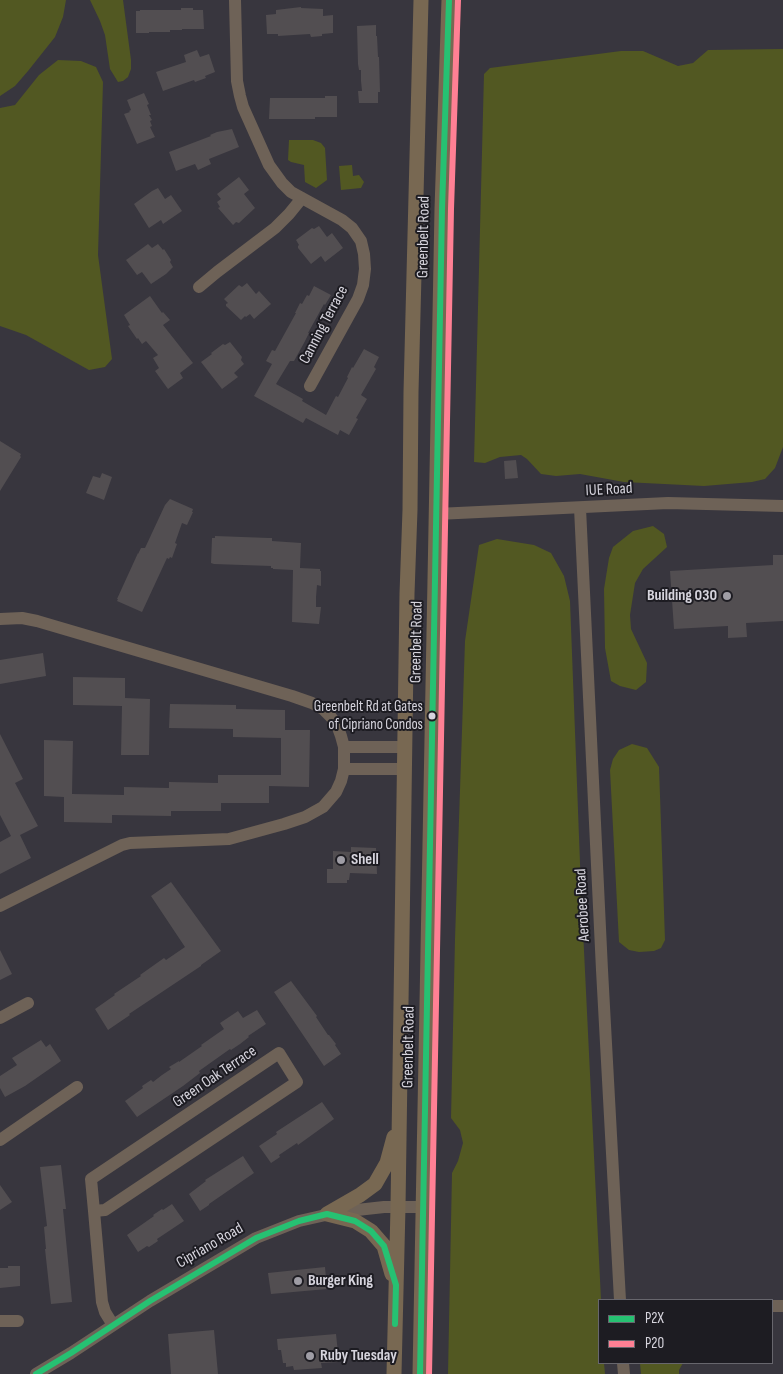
<!DOCTYPE html>
<style>
body{margin:0}
#map{position:relative;width:783px;height:1374px;overflow:hidden;background:#38363e;font-family:"Sofia Sans Condensed",sans-serif}
canvas{display:block}
.legend{position:absolute;left:598px;top:1299px;width:175px;height:65px;box-sizing:border-box;background:#1d1c22;border:1px solid #67666d;margin:0;padding:6px 9px;list-style:none;font-size:15px;color:#d6d4dd}
.legend li{display:flex;align-items:center;gap:10px;height:25px}
.legend b{width:25px;border:1px solid #67666d}
</style>
<div id="map">
<canvas width="783" height="1374"></canvas>
<ul class="legend">
<li><b style="height:6px;background:#26c172"></b>P2X</li>
<li><b style="height:6px;background:#ff8094"></b>P20</li>
</ul>
</div>
<script>
const g = document.querySelector('canvas').getContext('2d');
g.lineJoin = 'round';
function fillPath(path, color) { g.fillStyle = color; g.fill(path, 'evenodd'); }
const shape = rows => new Path2D(rows.map(r => 'M' + r).join(''));
function strokePath(path, color, width, dash) { g.strokeStyle = color; g.lineWidth = width; g.lineCap = dash ? 'butt' : 'round'; g.setLineDash(dash || []); g.stroke(path); }
function drawText(font, color, halo, rows, align = 'center') {
  g.font = font + ' "Sofia Sans Condensed",sans-serif'; g.lineWidth = 4; g.setLineDash([]); g.textBaseline = 'middle'; g.strokeStyle = halo; g.fillStyle = color; for (const [text, x, y, turn = 0] of rows) {
    g.save(); g.translate(x, y); g.rotate((+turn || 0) * Math.PI / 180); g.textAlign = isNaN(turn) ? turn : align; if (halo) g.strokeText(text, 0, 0); g.fillText(text, 0, 0); g.restore();
  }
}
fillPath(shape([
 [0,0,66,0,63,17,55,37,28,71,15,86,0,96],
 [90,0,123,0,131,60,131,69,128,77,123,81,118,82,110,69,105,35,100,21],
 [783,49,783,447,775,468,765,479,752,482,704,486,624,482,580,474,556,476,541,474,527,459,521,455,500,457,485,463,474,462,484,74,490,68,621,51,643,51,678,66,693,63,708,50],
 [58,60,81,61,96,67,103,82,98,255,112,359,105,367,89,370,26,335,0,326,0,108,15,105,39,75],
 [289,140,313,140,321,143,325,148,327,180,316,188,305,182,304,165,291,162,288,160],
 [352,165,353,176,359,175,364,182,361,188,341,190,339,166],
 [653,526,664,534,667,547,643,569,635,583,630,615,631,629,647,663,646,682,636,690,620,686,611,681,605,648,604,589,609,558,613,547,633,531],
 [497,539,534,545,551,553,564,576,570,601,581,889,601,1300,599,1300,599,1363,604,1363,605,1374,448,1374,452,1173,458,1161,463,1143,460,1130,451,1118,455,939,465,641,479,545],
 [632,744,647,748,659,767,665,940,661,948,654,951,639,952,629,950,619,942,610,770,613,759,619,750],
 [640,1363,683,1363,679,1370,679,1374,641,1374]
]), '#525822');
fillPath(shape([
 [301,7,301,8,323,9,323,16,333,15,333,33,322,34,322,36,311,37,310,34,278,36,278,34,267,34,266,15,276,14,276,10],
 [181,8,193,8,193,10,203,10,204,29,182,29,182,30,170,30,170,32,149,32,149,33,136,33,136,11,140,11,140,10,181,10],
 [376,25,376,36,377,36,378,57,379,57,380,92,378,92,378,103,359,103,358,91,362,91,361,81,361,70,359,70,358,64,357,26],
 [197,50,200,57,209,54,215,72,205,76,206,78,195,82,194,80,163,91,156,72,186,62,184,55],
 [144,93,149,104,147,105,151,115,149,115,152,120,150,121,152,126,150,127,155,137,137,144,124,114,130,112,129,111,131,110,127,100],
 [325,96,337,96,337,117,315,117,315,119,269,119,270,98,325,98],
 [232,129,239,147,209,159,211,164,198,170,195,164,176,171,169,152,211,136,210,135,217,132],
 [239,177,249,190,244,194,255,208,239,223,236,222,233,225,218,208,220,207,217,202,221,199,217,194],
 [158,188,165,199,171,195,182,211,163,224,161,220,149,228,134,204,152,191],
 [319,226,327,237,332,233,343,248,325,262,321,256,311,264,298,248,298,246,299,245,296,240,312,228,314,229],
 [148,244,152,248,158,244,163,250,164,249,171,260,170,262,173,267,166,274,151,284,142,272,137,275,126,260],
 [247,283,256,294,259,291,271,304,254,319,250,314,246,317,245,316,241,320,226,306,226,304,228,303,224,299,239,285,242,287],
 [314,286,331,295,325,305,324,304,308,333,309,333,304,343,294,361,290,361,276,384,303,399,302,401,326,415,336,396,338,397,348,378,347,377,352,367,353,368,364,349,379,357,374,367,376,369,361,395,367,399,356,418,358,419,349,435,340,430,338,435,306,418,303,423,254,396,272,364,266,361,272,350,275,351,296,313,295,313,300,303,302,304,307,295,309,296],
 [150,296,162,313,163,312,170,320,163,325,193,363,180,373,183,378,168,389,155,371,159,368,153,358,158,355,146,341,142,344,138,338,137,339,128,326,130,325,124,315],
 [230,342,242,357,241,360,244,364,234,373,238,377,222,389,201,362,212,354,211,353,223,344,225,345],
 [0,441,21,454,20,456,21,457,0,491],
 [516,460,518,478,505,479,504,461],
 [102,473,112,477,104,500,86,493,93,476,100,478],
 [170,499,193,509,192,512,193,512,187,525,182,523,175,543,177,544,172,558,170,557,169,559,167,558,142,612,117,601,118,599,117,599,138,553,138,554,141,548,145,548,165,505],
 [215,536,269,538,272,538,272,541,301,543,300,568,320,569,320,571,321,571,321,586,317,585,316,597,316,607,321,607,319,624,292,622,293,570,273,569,273,568,271,568,271,566,214,564,211,563,212,538,215,538],
 [773,555,783,555,783,621,746,623,747,637,728,638,728,626,674,629,670,571,773,565],
 [43,653,46,676,0,684,0,660],
 [73,677,125,678,125,698,150,699,149,755,121,755,122,706,73,705],
 [170,704,236,705,236,709,285,710,285,730,310,730,309,787,269,786,269,803,221,803,221,811,171,811,171,816,112,815,112,823,64,822,64,797,44,796,44,740,73,741,72,794,124,795,124,787,169,788,169,782,218,783,218,775,281,775,281,738,233,737,233,729,169,728],
 [0,734,23,779,15,783,38,826,20,835,31,858,0,874,0,842,11,836,0,815],
 [351,847,376,848,377,874,350,873,349,880,347,880,347,883,327,883,327,869,333,869,333,851,351,852],
 [171,882,221,951,201,965,201,966,129,1014,130,1015,108,1030,95,1009,115,995,114,994,141,976,140,975,164,958,166,960,185,947,151,896],
 [0,950,12,974,0,980],
 [291,981,317,1016,316,1017,328,1035,329,1035,336,1044,335,1045,341,1054,324,1066,274,992],
 [257,1010,266,1024,248,1036,249,1037,240,1044,231,1050,230,1049,199,1071,200,1073,183,1086,137,1117,125,1101,143,1088,142,1086,151,1080,153,1082,162,1075,171,1069,169,1067,179,1061,179,1062,202,1046,201,1045,224,1029,220,1023,238,1011,243,1018],
 [41,1040,46,1047,50,1044,61,1061,25,1086,5,1097,0,1088,0,1076,17,1065,12,1058],
 [322,1102,334,1119,298,1145,297,1143,279,1155,280,1157,271,1163,259,1146,277,1134,276,1132],
 [243,1156,254,1173,209,1204,209,1205,200,1211,189,1194,206,1181,205,1180],
 [61,1165,66,1209,63,1209,72,1302,51,1304,45,1249,46,1249,44,1227,47,1226,40,1167],
 [0,1185,12,1202,0,1210],
 [172,1204,184,1221,157,1239,158,1241,149,1247,147,1246,138,1252,127,1235,154,1216,153,1215,162,1209,163,1210],
 [8,1266,20,1266,20,1286,0,1288,0,1268,8,1268],
 [325,1267,327,1289,271,1294,268,1273],
 [214,1330,218,1374,171,1374,168,1334],
 [336,1334,339,1362,321,1363,322,1368,294,1370,293,1366,286,1367,286,1363,283,1363,281,1350,278,1350,277,1339]
]), '#524e51');
strokePath(shape([
 [235,0,237,81,240,96,243,107,269,165,282,183,291,192,342,220,352,228,361,241,364,254,365,269,363,285,358,299,310,386],
 [199,287,217,272,275,228,289,214,302,198],
 [580,508,602,970,620,1300],
 [437,514,668,503,783,506],
 [0,619,22,618,37,621,292,696,312,703,323,709,331,717,337,725,341,736,344,747,344,769,341,781,336,792,323,807,305,817,284,824,229,839,130,843,122,845,0,906],
 [344,747,405,747],
 [344,769,405,769],
 [0,1018,28,1003],
 [0,1140,77,1087],
 [94,1211,105,1210,297,1082,279,1053,91,1179,94,1211,102,1302,105,1312,113,1325],
 [772,1306,783,1306],
 [0,1321,18,1321],
 [623,1363,624,1374],
 [36,1374,71,1353,150,1301,256,1238,299,1221,339,1212,384,1207,423,1207]
]), '#6e6257', 12);
strokePath(shape([
 [327,1214,360,1195,375,1184,387,1163,394,1137],
 [327,1214,355,1221,371,1231,384,1246,392,1274],
 [394,1374,398,1207,407,594,410,510,411,392,421,0],
 [420,1374,442,209,449,0]
]), '#786852', 15);
strokePath(shape([
 [36,1374,71,1353,150,1301,256,1238,299,1221,327,1214,355,1221,371,1231,384,1246,396,1285,395,1324],
 [420,1374,442,209,449,0]
]), '#26c172', 6);
strokePath(shape([
 [429,1374,451,209,458,0]
]), '#ff8094', 6);
for (const [x, y, r, color] of [
 [727,596,5,"#9f9da5"],
 [432,716,4.5,"#d6d4dd"],
 [341,860,5,"#9f9da5"],
 [298,1281,5,"#9f9da5"],
 [310,1356,5,"#9f9da5"]
]) { const dot = new Path2D(); dot.arc(x, y, r, 0, 2 * Math.PI); g.fillStyle = color; g.fill(dot); strokePath(dot, '#1d1c22', 2); }
drawText('15px', '#d6d4dd', '#1d1c22', [
 ["Greenbelt Rd at Gates",423,707],
 ["of Cipriano Condos",423,725]
], 'right');
drawText('16px', '#d6d4dd', '#1d1c22', [
 ["Greenbelt Road",424,237,-89],
 ["Canning Terrace",324,325,-62],
 ["IUE Road",609,490,-3],
 ["Greenbelt Road",417,642,-89],
 ["Aerobee Road",583,905,-93],
 ["Greenbelt Road",409,1047,-89],
 ["Green Oak Terrace",215,1077,-34],
 ["Cipriano Road",210,1246,-30]
]);
drawText('bold 16px', '#d6d4dd', '#1d1c22', [
 ["Building 030",717,596,"right"],
 ["Shell",351,860],
 ["Burger King",308,1281],
 ["Ruby Tuesday",320,1356]
], 'left');
</script>
